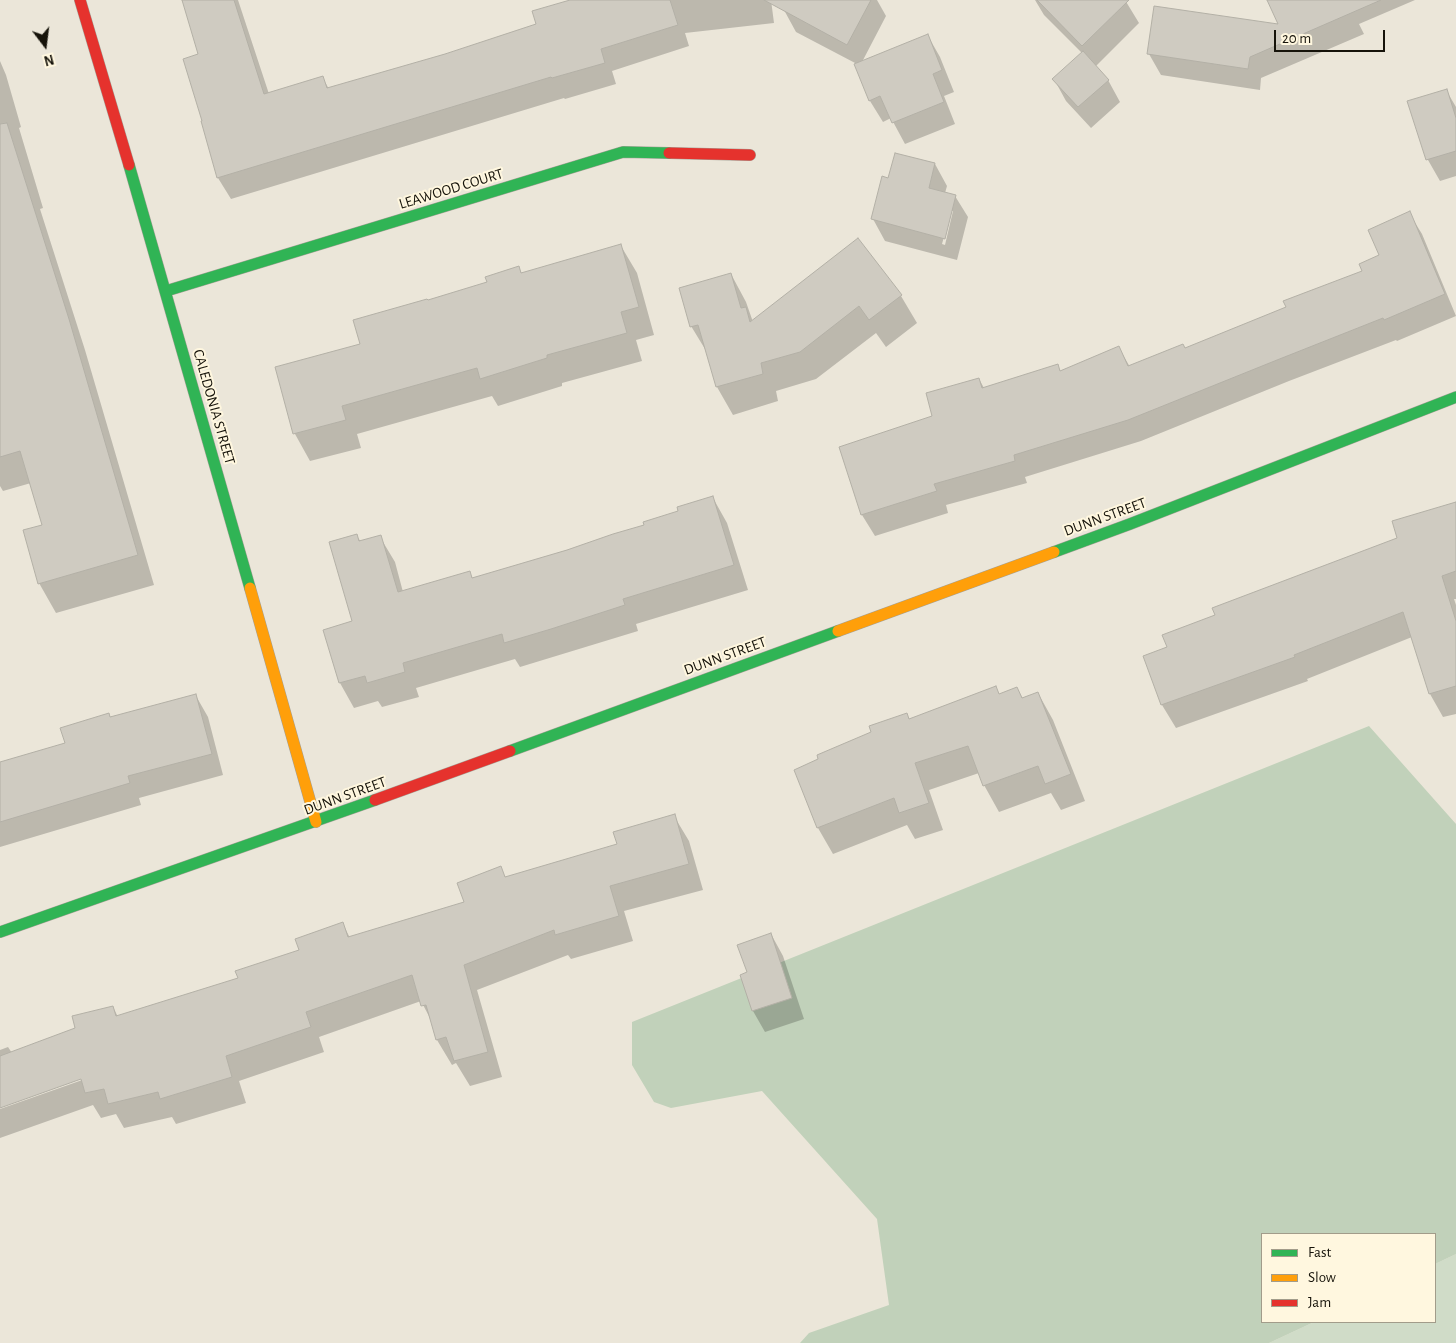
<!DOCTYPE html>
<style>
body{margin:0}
#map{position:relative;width:1456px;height:1343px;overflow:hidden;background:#ebe6d9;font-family:"Alegreya Sans",sans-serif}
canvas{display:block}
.legend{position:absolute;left:1261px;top:1233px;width:175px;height:90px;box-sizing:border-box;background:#fff7df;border:1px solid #a29c8a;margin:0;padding:6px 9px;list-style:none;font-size:15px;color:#16130a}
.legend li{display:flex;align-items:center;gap:10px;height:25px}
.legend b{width:25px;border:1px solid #a29c8a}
.north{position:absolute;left:20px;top:20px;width:50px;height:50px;-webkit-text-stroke:4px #fff7df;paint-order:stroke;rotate:165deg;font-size:14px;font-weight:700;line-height:20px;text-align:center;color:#16130a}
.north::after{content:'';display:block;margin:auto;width:18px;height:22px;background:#16130a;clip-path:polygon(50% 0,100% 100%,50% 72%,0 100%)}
.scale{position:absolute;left:1274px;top:30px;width:111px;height:22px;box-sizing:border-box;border:2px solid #16130a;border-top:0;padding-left:6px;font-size:15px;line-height:18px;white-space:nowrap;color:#16130a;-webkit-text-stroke:4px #fff7df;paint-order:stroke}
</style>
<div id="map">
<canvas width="1456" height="1343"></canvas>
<ul class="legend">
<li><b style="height:6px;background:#30b455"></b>Fast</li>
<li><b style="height:6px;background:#ff9f0a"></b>Slow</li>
<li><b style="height:6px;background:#e5322d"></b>Jam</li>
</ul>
<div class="north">N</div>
<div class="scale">20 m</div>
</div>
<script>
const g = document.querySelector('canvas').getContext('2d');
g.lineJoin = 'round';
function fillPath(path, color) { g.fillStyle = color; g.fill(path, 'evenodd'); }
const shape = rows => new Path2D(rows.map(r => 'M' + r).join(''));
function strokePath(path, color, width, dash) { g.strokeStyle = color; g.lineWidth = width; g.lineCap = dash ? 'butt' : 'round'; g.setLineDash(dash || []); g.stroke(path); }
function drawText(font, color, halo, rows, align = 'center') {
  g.font = font + ' "Alegreya Sans",sans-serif'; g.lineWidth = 4; g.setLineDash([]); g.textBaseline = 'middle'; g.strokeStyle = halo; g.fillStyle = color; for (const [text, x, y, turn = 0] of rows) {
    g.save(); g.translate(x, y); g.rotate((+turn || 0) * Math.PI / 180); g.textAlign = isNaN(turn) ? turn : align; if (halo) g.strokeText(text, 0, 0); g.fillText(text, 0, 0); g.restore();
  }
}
fillPath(shape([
 [1456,1254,1456,1343,1269,1343,1314,1322,1435,1322,1435,1264]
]), '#d0dcc8');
fillPath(shape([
 [1369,726,1456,824,1456,1254,1435,1264,1435,1234,1262,1234,1262,1322,1314,1322,1269,1343,800,1343,809,1333,889,1305,877,1219,762,1091,671,1108,654,1102,632,1065,632,1022]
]), '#c1d1ba');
fillPath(shape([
 [183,0,238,0,269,94,322,77,329,89,446,55,537,25,575,0,771,0,774,23,685,33,689,46,612,71,616,84,565,99,564,98,231,199,218,178,200,55],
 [789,0,877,0,886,16,862,62,928,36,940,57,954,92,944,96,955,124,905,144,891,118,883,122,870,101,855,65,857,64,796,32,784,10],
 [1035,0,1125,0,1139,23,1095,67,1108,80,1120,102,1091,128,1066,101,1054,79,1082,53,1044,15],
 [1269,0,1415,0,1359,24,1364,34,1261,78,1260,90,1161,75,1149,54,1280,26],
 [0,61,6,75,21,127,19,128,43,208,40,209,85,350,154,585,56,613,39,583,44,526,31,483,3,491,0,486],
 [1446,90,1456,107,1456,176,1440,181,1428,160,1409,102],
 [935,164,947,186,945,193,955,196,968,217,957,260,885,241,873,219,889,179],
 [951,211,953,211,945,245,942,244],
 [1409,213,1422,234,1456,316,1397,341,1396,340,1289,381,1141,441,1025,477,1027,483,946,505,948,513,875,536,862,515,841,448,934,417,979,379,984,388,1057,366,1061,372,1119,348,1130,367,1185,350,1287,307,1364,271,1380,256],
 [621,246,637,273,654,335,636,340,642,361,562,383,562,386,498,406,492,396,357,434,361,448,310,461,295,434,277,368,361,345,427,302,488,283,519,268,522,274],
 [731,274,746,302,753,322,901,296,917,323,886,347,876,333,816,379,776,391,778,401,733,415,717,387,708,354,691,326],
 [713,498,727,523,748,590,636,624,638,631,520,667,515,659,416,688,419,697,382,707,378,701,354,708,340,683,324,631,353,622,356,535,361,542,380,537,395,562,403,592,469,572,473,579,646,526],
 [1456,503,1456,599,1454,599,1456,605,1456,714,1443,717,1430,694,1412,637,1307,679,1308,681,1176,728,1162,705,1145,657,1168,648,1216,616,1399,539],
 [1017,688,1023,699,1038,693,1053,720,1085,801,1061,810,1051,793,999,812,984,785,979,773,929,790,943,830,915,839,907,825,833,854,818,828,873,733,907,715,910,720,999,695],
 [196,696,208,717,223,775,139,798,141,805,0,847,0,763,66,744,110,718],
 [674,816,689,841,703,890,624,911,633,941,571,959,568,955,477,990,502,1077,470,1086,456,1063,452,1065,437,1040,432,1022,421,1001,319,1037,324,1052,239,1081,246,1103,176,1124,172,1117,124,1128,116,1114,101,1118,93,1105,0,1138,0,1109,88,1078,87,1076,0,1107,0,1050,8,1047,12,1053,76,1029,113,1007,118,1017,239,979,301,951,343,924,350,938,466,902,500,868,506,878,618,845],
 [771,934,783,956,804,1019,765,1032,753,1011,748,973]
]), '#0003');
const building = shape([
 [182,0,234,0,264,94,323,76,327,88,445,54,536,24,532,11,570,0,670,0,678,25,601,49,605,63,552,78,551,77,217,178,201,121,202,121,183,59,198,54,182,0],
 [764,0,871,0,847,45,764,0],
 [1037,0,1129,0,1082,46,1037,0],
 [1267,0,1381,0,1250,57,1248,69,1147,54,1154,6,1278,24,1267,0],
 [928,34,942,70,933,74,944,102,892,123,880,96,869,101,854,64,928,34],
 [1083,51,1109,80,1078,107,1052,79,1083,51],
 [1447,89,1456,118,1456,151,1426,160,1407,101,1447,89],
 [7,123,69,319,138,555,38,584,23,530,42,525,20,451,0,457,0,124,7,123],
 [895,153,935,163,929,188,956,195,945,239,871,219,882,176,888,178,895,153],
 [1410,211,1445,294,1384,320,1383,318,1277,360,1128,420,1014,455,1015,461,934,484,937,491,861,515,839,447,932,416,926,393,979,378,982,388,1058,364,1060,371,1119,346,1128,366,1183,344,1185,348,1286,307,1283,301,1362,271,1359,264,1379,255,1368,230,1410,211],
 [858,238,902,295,869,320,859,306,800,352,761,363,763,374,716,387,698,325,690,327,679,288,731,273,741,308,746,307,750,322,858,238],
 [621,244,639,307,621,312,627,333,547,355,547,358,480,379,477,368,342,406,346,420,293,434,275,367,360,344,353,320,427,299,428,300,487,282,485,277,519,266,521,273,621,244],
 [713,496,734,565,623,599,625,605,551,629,504,643,502,634,403,663,405,672,367,683,365,676,339,683,323,630,352,621,329,542,357,534,359,541,381,535,398,592,470,571,472,578,567,550,613,534,644,525,643,522,678,511,677,507,713,496],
 [1456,502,1456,571,1442,576,1456,621,1456,686,1429,694,1403,612,1294,655,1295,657,1161,705,1143,656,1167,647,1162,635,1215,615,1212,608,1397,538,1392,521,1456,502],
 [996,686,999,694,1017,687,1022,698,1038,692,1071,774,1045,784,1038,766,983,786,968,746,915,763,929,803,899,813,894,798,817,828,794,770,818,759,817,755,871,732,869,726,907,713,909,719,996,686],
 [196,694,212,754,128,776,130,783,0,822,0,762,65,743,60,728,109,713,110,717,196,694],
 [675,814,689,864,610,886,619,916,555,935,554,930,464,965,488,1052,454,1061,446,1037,436,1040,426,1005,421,1006,412,975,306,1012,311,1027,226,1056,232,1077,160,1099,158,1092,108,1104,104,1089,85,1093,81,1079,0,1108,0,1056,75,1028,72,1016,113,1006,116,1016,238,978,235,971,299,950,295,939,343,922,348,937,464,902,457,883,501,866,505,877,617,844,613,832,675,814],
 [771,933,792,998,752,1011,740,975,747,972,737,945,771,933]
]);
fillPath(building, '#cfcbc1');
strokePath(building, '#b3b0a6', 1);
const fast = shape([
 [129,165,250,588],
 [166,291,623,152,669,153],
 [1054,552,1130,524,1456,397],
 [510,751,838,631],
 [0,932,375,800]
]);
const slow = shape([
 [250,588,316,822],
 [838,631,1054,552]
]);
const jam = shape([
 [80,0,129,165],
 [669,153,750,155],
 [375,800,510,751]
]);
strokePath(fast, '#a4a096', 12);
strokePath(slow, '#a4a096', 12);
strokePath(jam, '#a4a096', 12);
strokePath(fast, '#30b455', 11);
strokePath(slow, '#ff9f0a', 11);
strokePath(jam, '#e5322d', 11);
drawText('15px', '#16130a', '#fff7df', [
 ["LEAWOOD COURT",451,189,-17],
 ["CALEDONIA STREET",214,407,74],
 ["DUNN STREET",1105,517,-20],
 ["DUNN STREET",725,656,-20],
 ["DUNN STREET",345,796,-20]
]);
</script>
